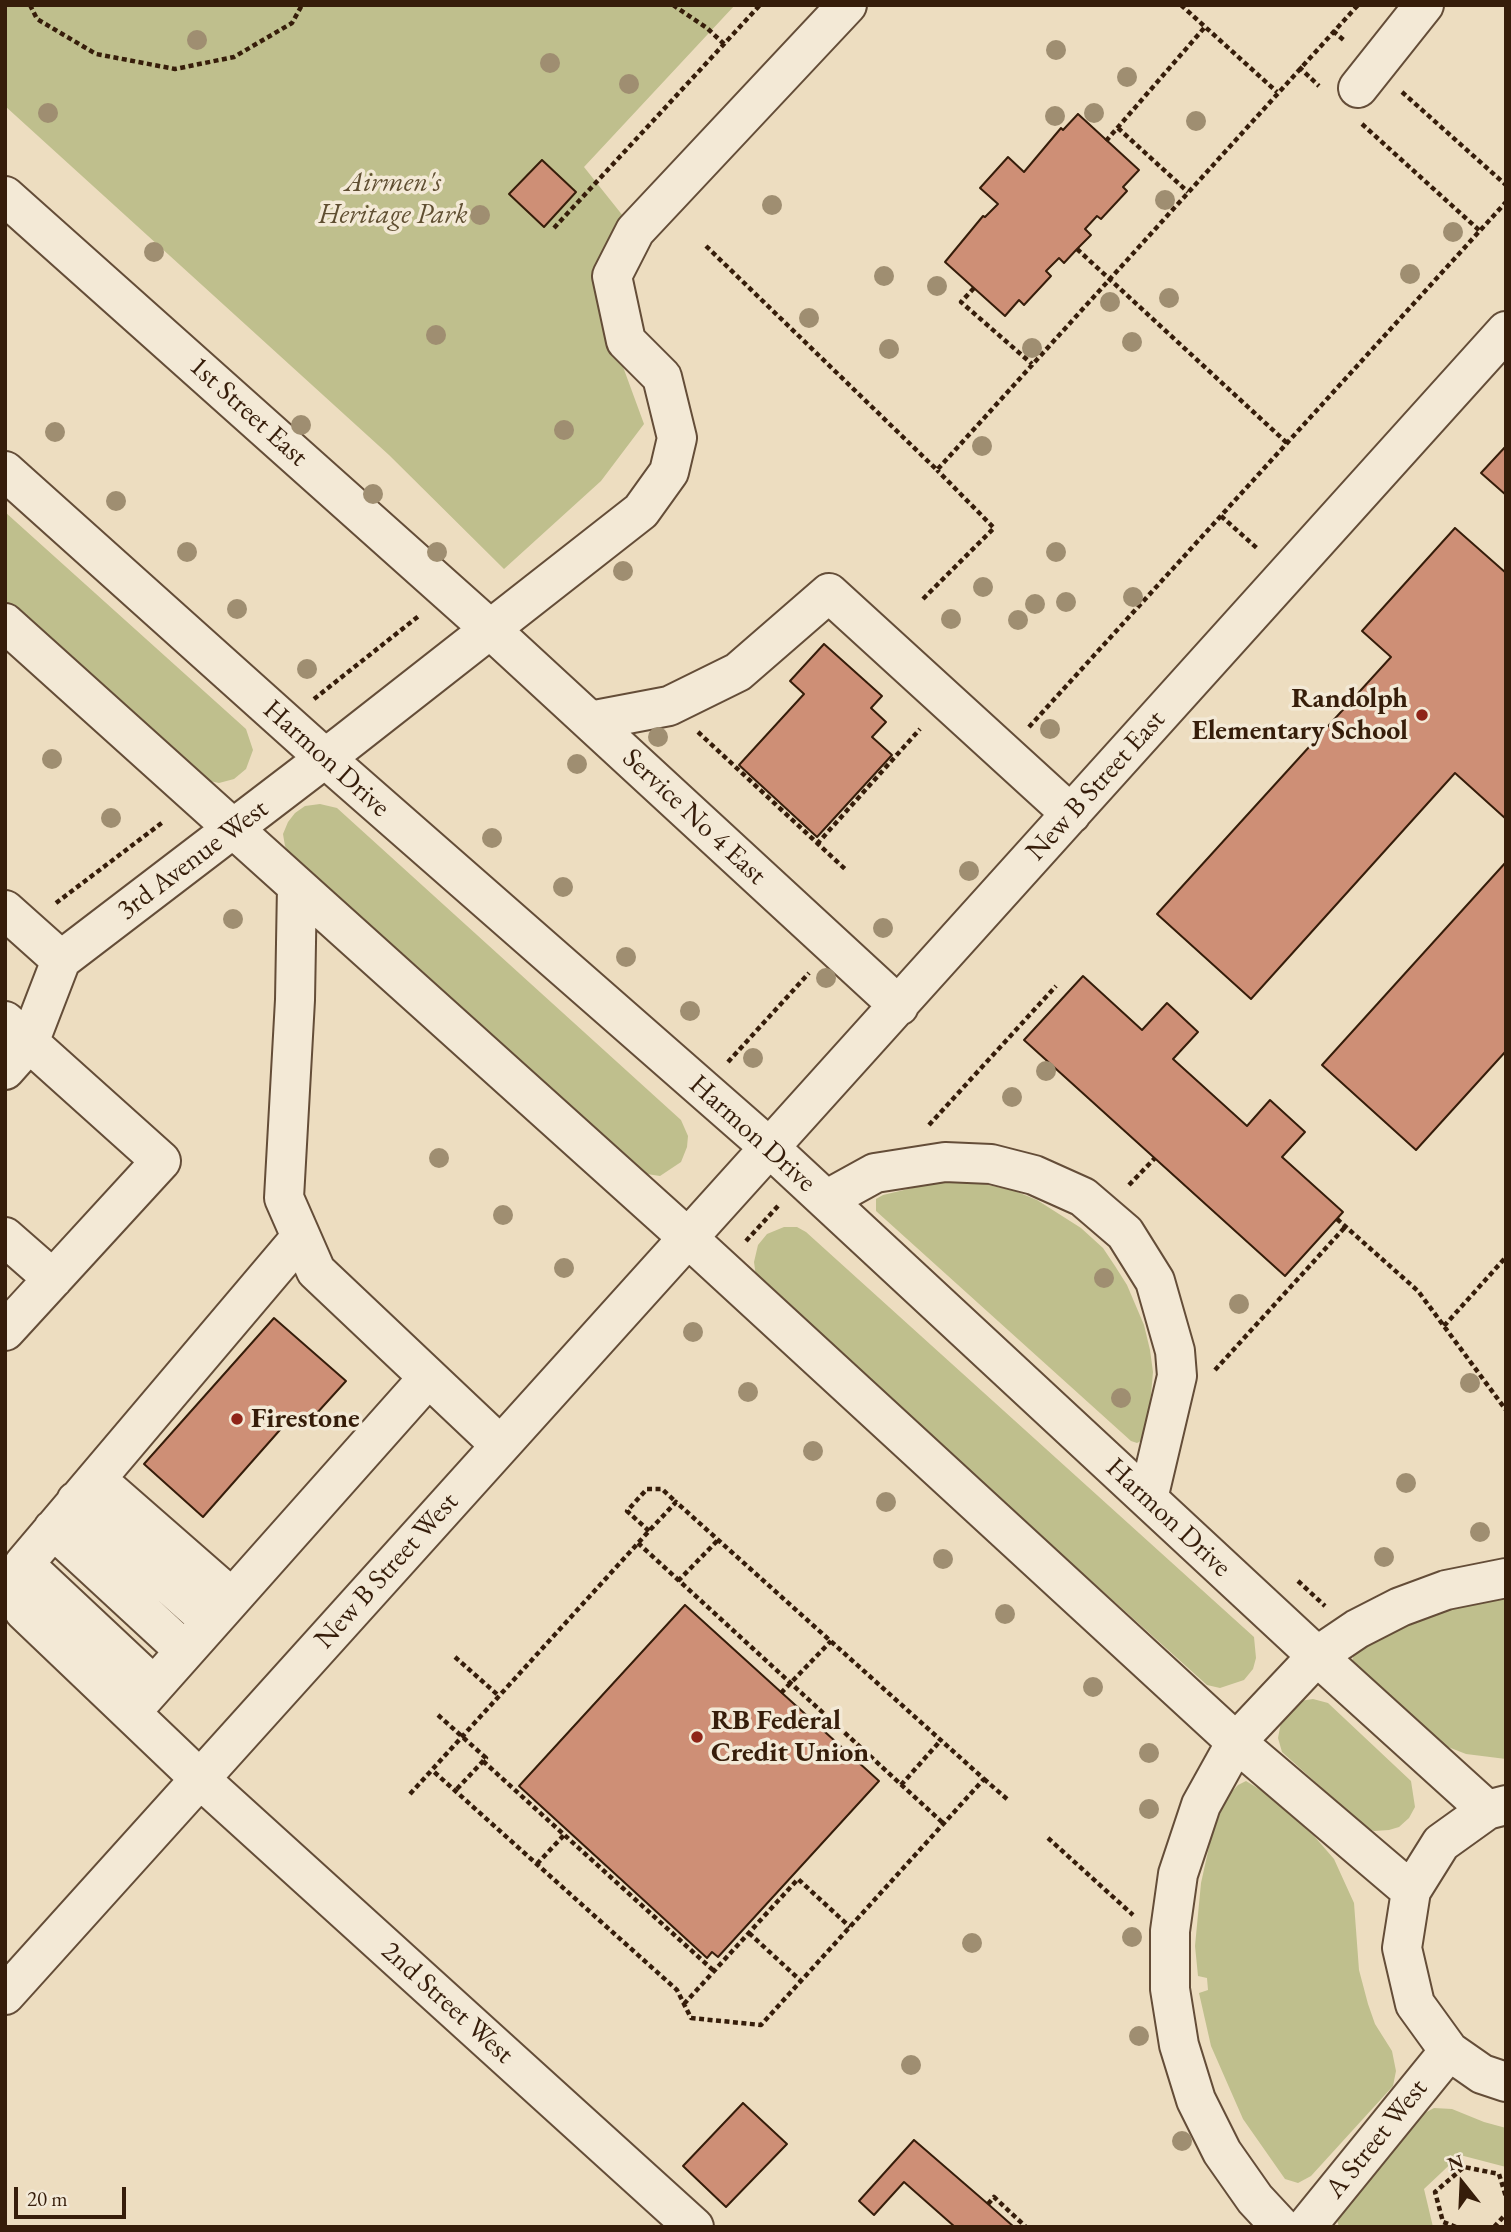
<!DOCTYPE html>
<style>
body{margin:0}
#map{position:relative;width:1511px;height:2232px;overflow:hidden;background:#edddc0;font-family:"EB Garamond",serif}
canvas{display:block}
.frame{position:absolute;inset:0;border:7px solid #361d0a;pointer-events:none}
.north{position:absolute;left:1427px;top:2148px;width:70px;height:70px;-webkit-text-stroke:5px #f3e9d6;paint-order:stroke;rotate:342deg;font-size:19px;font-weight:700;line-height:28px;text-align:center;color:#361d0a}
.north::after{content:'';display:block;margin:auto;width:24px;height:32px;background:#361d0a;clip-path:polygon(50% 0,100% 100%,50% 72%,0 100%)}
.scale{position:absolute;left:14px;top:2187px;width:112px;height:32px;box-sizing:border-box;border:4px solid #361d0a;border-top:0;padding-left:9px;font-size:21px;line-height:24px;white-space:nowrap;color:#361d0a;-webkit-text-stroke:5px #f3e9d6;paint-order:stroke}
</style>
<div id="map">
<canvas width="1511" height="2232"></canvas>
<div class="frame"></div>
<div class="north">N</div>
<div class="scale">20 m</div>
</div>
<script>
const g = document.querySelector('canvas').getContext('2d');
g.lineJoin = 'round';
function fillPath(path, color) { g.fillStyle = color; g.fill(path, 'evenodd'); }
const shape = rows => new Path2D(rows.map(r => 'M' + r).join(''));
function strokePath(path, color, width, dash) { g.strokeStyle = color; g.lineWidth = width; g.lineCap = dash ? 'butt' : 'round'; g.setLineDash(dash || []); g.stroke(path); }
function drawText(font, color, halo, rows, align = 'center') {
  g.font = font + ' "EB Garamond",serif'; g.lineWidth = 7; g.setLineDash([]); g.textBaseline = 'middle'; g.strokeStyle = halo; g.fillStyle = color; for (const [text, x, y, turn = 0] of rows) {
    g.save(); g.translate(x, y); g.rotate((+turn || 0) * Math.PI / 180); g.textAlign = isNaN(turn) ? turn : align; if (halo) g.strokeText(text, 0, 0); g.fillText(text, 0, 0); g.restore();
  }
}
fillPath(shape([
 [5,5,735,5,584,167,635,231,599,259,622,364,644,424,601,481,504,569,389,455,5,106],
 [5,512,246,729,253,750,246,769,234,779,219,783,205,780,191,770,5,603],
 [320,804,337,808,681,1120,688,1136,687,1147,681,1162,660,1176,647,1174,631,1165,292,859,285,846,283,834,288,822,295,813,305,806],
 [961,1181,984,1184,1015,1191,1037,1200,1081,1228,1103,1248,1115,1266,1127,1285,1144,1325,1150,1350,1153,1372,1151,1395,1145,1438,1141,1441,1137,1443,1131,1441,876,1211,876,1199,883,1195,929,1184],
 [784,1227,797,1227,806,1232,1254,1637,1256,1658,1253,1669,1244,1680,1220,1688,1207,1685,806,1324,756,1277,754,1262,758,1245,767,1234],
 [1506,1598,1506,1759,1466,1754,1443,1745,1352,1662,1354,1653,1403,1626,1451,1609],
 [1313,1699,1328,1703,1411,1781,1415,1807,1409,1818,1399,1827,1389,1830,1374,1831,1364,1826,1282,1752,1278,1738,1282,1717,1300,1701],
 [1246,1781,1269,1795,1314,1836,1334,1859,1354,1903,1359,1970,1368,2004,1375,2024,1392,2051,1396,2071,1393,2086,1311,2176,1298,2183,1285,2179,1243,2119,1211,2046,1199,1993,1208,1990,1207,1978,1198,1976,1195,1946,1201,1883,1211,1838,1226,1798,1238,1785],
 [1434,2108,1452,2109,1484,2122,1506,2128,1506,2167,1460,2155,1424,2189,1433,2227,1339,2227,1335,2213,1419,2116]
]), '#bfbf8d');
const building = shape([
 [1078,114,1139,170,1123,187,1127,191,1101,219,1097,216,1085,229,1091,235,1077,249,1064,263,1059,258,1046,271,1051,276,1024,305,1019,300,1005,316,945,262,983,216,985,217,998,204,980,188,1008,157,1024,172,1061,128,1063,130,1078,114],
 [542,160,576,192,544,227,509,194,542,160],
 [1506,446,1506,495,1481,473,1506,446],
 [1455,528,1506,573,1506,819,1455,773,1251,999,1157,914,1391,657,1362,631,1455,528],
 [824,644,882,696,871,708,886,722,872,737,892,755,817,837,739,765,804,694,790,681,824,644],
 [1506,862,1506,1051,1416,1150,1322,1065,1506,862],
 [1083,976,1142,1030,1167,1003,1198,1032,1173,1059,1247,1126,1270,1100,1305,1132,1282,1157,1343,1212,1285,1276,1024,1040,1083,976],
 [274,1318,346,1381,307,1424,294,1414,203,1517,144,1464,274,1318],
 [685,1605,879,1781,718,1957,712,1952,707,1958,519,1786,685,1605],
 [743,2103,787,2144,726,2207,683,2166,743,2103],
 [914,2140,988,2204,1014,2227,955,2227,904,2182,874,2215,859,2201,914,2140]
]);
fillPath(building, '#ce8f76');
strokePath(building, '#361d0a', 2);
const minor = shape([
 [1358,88,1424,5],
 [5,196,490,629,899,1006],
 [5,471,325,758,770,1148,1317,1656,1487,1810],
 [5,623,687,1237,1236,1742,1411,1891],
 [590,721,669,706,738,672,829,593,1071,814],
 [297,886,295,1000,284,1198,316,1271,500,1445],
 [5,910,61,960],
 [61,960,345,743,641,511,669,472,677,438,662,377,626,341,612,276,635,231,847,5],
 [5,1021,161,1161,5,1331],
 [5,1070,29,1043,61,960],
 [826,1200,875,1173,945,1162,991,1164,1034,1175,1083,1197,1125,1233,1155,1281,1175,1351,1177,1376,1148,1499],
 [5,1237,53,1279],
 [301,1237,24,1564,24,1611,200,1779,694,2227],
 [96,1479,232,1598],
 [76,1501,211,1622],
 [53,1529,185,1651],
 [24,1564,154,1686],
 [131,1712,428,1378],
 [1506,1805,1487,1810,1441,1843,1411,1891,1402,1948,1415,2004,1449,2051,1482,2074,1506,2082],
 [5,1995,1506,331],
 [1281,2227,1255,2199,1222,2152,1196,2100,1179,2045,1170,1989,1170,1931,1178,1874,1201,1805,1236,1742,1317,1656,1357,1629,1400,1607,1446,1590,1506,1578],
 [1306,2227,1449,2051]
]);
strokePath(minor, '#644d38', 42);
strokePath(shape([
 [30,5,37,19,96,54,175,69,234,57,292,23,302,5],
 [673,5,707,28,724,44],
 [1181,5,1277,92],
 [1333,31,1346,42],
 [1299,67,1319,86],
 [1402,92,1506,185],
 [1362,124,1480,231],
 [1118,128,1188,192],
 [1106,141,1205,27],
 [554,228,760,5],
 [706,246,937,470,1358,5],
 [1077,249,1287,443],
 [974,288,961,302,1032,364],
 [1221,516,1259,550],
 [923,599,994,528,937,470],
 [314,699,420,615],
 [1029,727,1506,202],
 [698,732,845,869],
 [817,844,920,729],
 [56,903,163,822],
 [728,1062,809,973],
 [929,1125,1056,986],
 [1129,1185,1155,1158],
 [1337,1219,1418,1291,1506,1410],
 [746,1241,778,1206],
 [1444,1326,1506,1257],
 [1215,1370,1346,1226],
 [649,1531,627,1511,647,1489,662,1489,676,1502],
 [638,1543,943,1823],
 [678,1581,718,1540],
 [1298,1581,1325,1606],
 [455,1657,499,1696],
 [781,1693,831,1641],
 [438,1715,486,1758,455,1791],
 [483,1761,714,1971],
 [984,1779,1007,1799],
 [901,1785,941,1740],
 [410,1794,649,1531,676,1502,984,1779,761,2025,691,2018,677,1990,432,1770],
 [1048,1838,1133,1915],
 [537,1864,564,1835],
 [749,1933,801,1981],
 [684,2004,798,1879,850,1927],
 [988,2204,994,2197,1026,2227],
 [1456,2227,1443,2222,1435,2192,1464,2167,1499,2174,1506,2197],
 [1494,2227,1506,2214]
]), '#361d0a', 4.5, [5, 3.5]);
strokePath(minor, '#f3e9d6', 38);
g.fillStyle = '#9f8e71';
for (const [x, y] of [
 [197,40],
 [1056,50],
 [550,63],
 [1127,77],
 [629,84],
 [48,113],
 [1094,113],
 [1055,116],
 [1196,121],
 [1165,200],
 [772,205],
 [480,215],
 [1453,232],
 [154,252],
 [1410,274],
 [884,276],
 [937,286],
 [1169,298],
 [1110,302],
 [809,318],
 [436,335],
 [1132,342],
 [1032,348],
 [889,349],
 [301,425],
 [564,430],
 [55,432],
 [982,446],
 [373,494],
 [116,501],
 [187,552],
 [437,552],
 [1056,552],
 [623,571],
 [983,587],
 [1133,597],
 [1066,602],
 [1035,604],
 [237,609],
 [951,619],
 [1018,620],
 [307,669],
 [1050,729],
 [658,737],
 [52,759],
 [577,764],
 [111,818],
 [492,838],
 [969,871],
 [563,887],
 [233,919],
 [883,928],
 [626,957],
 [826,978],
 [690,1011],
 [753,1058],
 [1046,1071],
 [1012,1097],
 [439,1158],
 [503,1215],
 [564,1268],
 [1104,1278],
 [1239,1304],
 [693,1332],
 [1470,1383],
 [748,1392],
 [1121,1398],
 [813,1451],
 [1406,1483],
 [886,1502],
 [1480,1532],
 [1384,1557],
 [943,1559],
 [1005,1614],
 [1093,1687],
 [1149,1753],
 [1149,1809],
 [1132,1937],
 [972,1943],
 [1139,2036],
 [911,2065],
 [1182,2141]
]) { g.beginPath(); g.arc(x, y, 10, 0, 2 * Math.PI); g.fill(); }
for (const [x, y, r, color] of [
 [1422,715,7,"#8f2418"],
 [237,1419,7,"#8f2418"],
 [697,1737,7,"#8f2418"]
]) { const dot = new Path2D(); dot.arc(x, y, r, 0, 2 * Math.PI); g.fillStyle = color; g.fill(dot); strokePath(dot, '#f3e9d6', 2.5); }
drawText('italic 28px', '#5f4e31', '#f3e9d6', [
 ["Airmen's",393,183],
 ["Heritage Park",393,215]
]);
drawText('28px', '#361d0a', '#f3e9d6', [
 ["1st Street East",248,412,42],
 ["Harmon Drive",326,759,42],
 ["New B Street East",1096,786,-48],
 ["Service No 4 East",694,817,43],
 ["3rd Avenue West",193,860,-37],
 ["Harmon Drive",752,1134,42],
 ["Harmon Drive",1168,1518,43],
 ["New B Street West",387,1571,-48],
 ["2nd Street West",447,2003,42],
 ["A Street West",1377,2139,-51]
]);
drawText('bold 28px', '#361d0a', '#f3e9d6', [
 ["Randolph",1408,699,"right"],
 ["Elementary School",1408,731,"right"],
 ["Firestone",251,1419],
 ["RB Federal",711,1721],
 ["Credit Union",711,1753]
], 'left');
</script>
